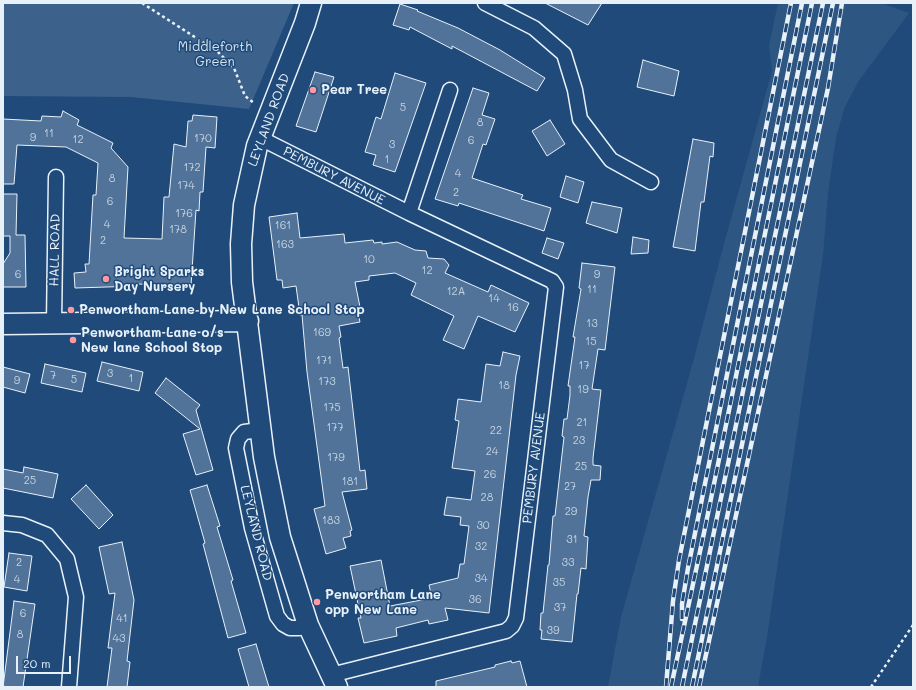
<!DOCTYPE html>
<style>
body{margin:0}
#map{position:relative;width:916px;height:690px;overflow:hidden;background:#1f4a7a;font-family:Mali,sans-serif}
canvas{display:block}
.frame{position:absolute;inset:0;border:4px solid #e8f1f8;pointer-events:none}
.scale{position:absolute;left:16px;top:656px;width:55px;height:18px;box-sizing:border-box;border:2px solid #e8f1f8;border-top:0;padding-left:5px;font-size:12px;line-height:14px;white-space:nowrap;color:#e8f1f8;-webkit-text-stroke:3px #1f4a7a;paint-order:stroke}
</style>
<div id="map">
<canvas width="916" height="690"></canvas>
<div class="frame"></div>
<div class="scale">20 m</div>
</div>
<script>
const g = document.querySelector('canvas').getContext('2d');
g.lineJoin = 'round';
function fillPath(path, color) { g.fillStyle = color; g.fill(path, 'evenodd'); }
const shape = rows => new Path2D(rows.map(r => 'M' + r).join(''));
function strokePath(path, color, width, dash) { g.strokeStyle = color; g.lineWidth = width; g.lineCap = dash ? 'butt' : 'round'; g.setLineDash(dash || []); g.stroke(path); }
function drawText(font, color, halo, rows, align = 'center') {
  g.font = font + ' Mali,sans-serif'; g.lineWidth = 3; g.setLineDash([]); g.textBaseline = 'middle'; g.strokeStyle = halo; g.fillStyle = color; for (const [text, x, y, turn = 0] of rows) {
    g.save(); g.translate(x, y); g.rotate((+turn || 0) * Math.PI / 180); g.textAlign = isNaN(turn) ? turn : align; if (halo) g.strokeText(text, 0, 0); g.fillText(text, 0, 0); g.restore();
  }
}
fillPath(shape([
 [778,3,881,3,909,13,858,82,844,109,836,138,828,193,823,255,767,637,758,687,608,687,621,617,693,362,722,251,772,71,769,45]
]), '#2e5683');
fillPath(shape([
 [3,3,294,3,249,109,131,97,3,96]
]), '#3c628c');
const building = shape([
 [545,3,602,3,588,25,545,3],
 [400,4,418,10,417,11,458,28,500,50,545,78,537,91,452,46,452,49,410,27,409,30,393,25,400,4],
 [643,60,679,71,674,96,637,87,643,60],
 [315,72,334,77,316,132,296,126,315,72],
 [395,73,426,83,395,172,373,165,376,155,365,152,376,117,381,119,395,73],
 [473,88,489,93,482,115,495,119,486,145,483,144,472,178,523,195,521,199,551,208,544,231,459,203,458,206,435,199,473,88],
 [63,111,79,120,77,125,113,143,111,148,128,167,124,238,162,239,164,197,169,197,174,144,186,147,188,121,192,121,193,115,217,117,215,148,206,147,203,192,200,192,199,211,196,210,191,286,138,284,138,286,75,288,74,273,86,272,85,264,89,264,93,195,96,195,98,163,66,147,17,145,14,184,3,184,3,119,41,121,42,116,61,117,63,111],
 [550,120,565,144,547,156,532,131,550,120],
 [693,139,714,143,713,157,710,156,704,202,701,202,695,251,673,247,693,139],
 [566,176,584,182,578,203,560,197,566,176],
 [3,194,17,194,16,235,25,235,26,287,3,287,3,264,10,253,10,236,3,236,3,194],
 [592,202,622,208,617,233,586,223,592,202],
 [297,213,300,238,344,234,345,243,373,240,374,243,382,242,382,244,397,242,415,250,426,251,428,258,444,259,449,265,445,273,488,292,491,285,529,303,515,332,478,316,464,349,443,340,454,316,411,295,416,283,395,273,369,276,369,280,355,282,361,312,358,313,360,322,339,326,341,337,339,338,343,368,348,367,360,471,365,470,367,489,342,492,352,530,350,531,351,536,343,538,346,548,326,554,314,509,325,506,307,372,302,315,300,315,296,286,283,288,282,280,277,280,269,217,297,213],
 [633,237,649,240,648,253,631,254,633,237],
 [547,238,564,243,558,259,542,253,547,238],
 [582,263,615,267,605,350,598,349,592,389,601,390,593,458,593,465,601,466,600,480,591,480,588,497,584,536,588,537,586,569,581,568,578,594,577,594,572,642,541,639,542,630,540,630,541,613,543,613,548,565,549,565,553,516,555,516,564,437,562,436,564,419,567,419,570,395,570,386,568,386,575,337,573,337,581,289,579,288,582,263],
 [503,352,520,356,516,375,489,613,445,608,448,620,429,624,428,620,396,628,397,636,364,643,358,618,361,618,350,566,381,560,390,606,432,598,429,585,458,578,460,564,464,564,469,526,460,525,461,517,444,515,447,497,471,500,475,471,452,468,459,421,455,420,458,399,481,402,486,364,500,366,503,352],
 [102,362,143,372,139,391,97,381,102,362],
 [45,364,86,373,82,392,41,383,45,364],
 [3,367,30,374,25,393,3,387,3,367],
 [166,378,200,405,196,410,213,470,196,475,183,434,200,429,155,393,166,378],
 [24,467,58,474,53,498,3,488,3,469,23,473,24,467],
 [86,485,113,515,99,529,71,499,86,485],
 [207,485,220,526,217,527,233,580,231,581,246,633,228,638,203,544,205,543,190,490,207,485],
 [122,542,134,600,127,661,130,662,127,687,107,687,112,648,108,648,115,593,109,594,99,547,122,542],
 [9,553,32,556,27,591,4,587,9,553],
 [14,601,35,604,23,687,3,687,14,601],
 [256,644,262,664,269,687,249,687,238,649,256,644],
 [511,661,512,663,520,661,527,687,436,687,436,681,495,667,495,665,511,661]
]);
fillPath(building, '#517399');
strokePath(building, '#e8f1f8', 1);
const street = shape([
 [485,3,534,28,564,54,575,90,580,119,611,160,651,182],
 [260,138,409,213,552,281,556,287,516,618,512,626,506,631,331,675],
 [409,213,450,90],
 [54,324,56,177],
 [261,430,244,432,238,439,236,448,252,528,277,616,283,624,290,628,299,628,308,625],
 [3,523,22,525,47,535,67,559,76,597,69,687]
]);
const secondary = shape([
 [311,3,305,23,257,146,244,205,241,244,242,282,264,457,280,537,308,625,337,687],
 [3,324,248,321]
]);
strokePath(street, '#e8f1f8', 17);
strokePath(secondary, '#e8f1f8', 23);
strokePath(shape([
 [142,3,218,52,234,68,245,96,254,103],
 [871,687,913,625]
]), '#e8f1f8', 2.5, [3, 3]);
strokePath(street, '#1f4a7a', 14);
strokePath(secondary, '#1f4a7a', 20);
const rail = shape([
 [682,619,682,604,688,568,802,3],
 [666,687,673,601,679,560,791,3],
 [671,687,705,528,812,3],
 [682,687,823,3],
 [692,687,833,3],
 [699,687,828,88,842,3]
]);
strokePath(rail, '#e8f1f8', 4.5);
strokePath(rail, '#1f4a7a', 3, [9]);
for (const [x, y, r, color] of [
 [313,90,4,"#ff9aa2"],
 [106,279,4,"#ff9aa2"],
 [71,310,4,"#ff9aa2"],
 [73,340,4,"#ff9aa2"],
 [317,602,4,"#ff9aa2"]
]) { const dot = new Path2D(); dot.arc(x, y, r, 0, 2 * Math.PI); g.fillStyle = color; g.fill(dot); strokePath(dot, '#1f4a7a', 1.5); }
drawText('11px', '#c2d2e0', null, [
 ["5",403,108],
 ["8",480,123],
 ["11",49,134],
 ["9",33,138],
 ["170",203,139],
 ["12",78,140],
 ["6",471,141],
 ["3",392,145],
 ["1",387,160],
 ["172",192,168],
 ["4",458,174],
 ["8",112,179],
 ["174",186,186],
 ["2",456,193],
 ["6",110,202],
 ["176",184,214],
 ["4",107,225],
 ["161",283,226],
 ["178",178,230],
 ["2",103,241],
 ["163",285,245],
 ["10",369,260],
 ["12",427,271],
 ["6",18,275],
 ["9",597,275],
 ["11",592,290],
 ["12A",456,292],
 ["14",494,299],
 ["16",513,308],
 ["13",592,324],
 ["169",322,333],
 ["15",591,342],
 ["171",324,361],
 ["17",584,366],
 ["3",110,374],
 ["7",53,376],
 ["1",131,379],
 ["5",74,380],
 ["9",17,381],
 ["173",327,382],
 ["18",504,386],
 ["19",583,390],
 ["175",332,408],
 ["21",582,423],
 ["177",335,428],
 ["22",496,431],
 ["23",579,441],
 ["24",492,452],
 ["179",336,458],
 ["25",581,467],
 ["26",490,475],
 ["25",30,481],
 ["181",350,482],
 ["27",570,487],
 ["28",487,498],
 ["29",571,512],
 ["183",331,521],
 ["30",483,526],
 ["31",572,540],
 ["32",481,547],
 ["2",19,563],
 ["33",568,563],
 ["34",481,579],
 ["4",17,580],
 ["35",559,583],
 ["36",475,600],
 ["37",560,608],
 ["6",23,614],
 ["41",122,619],
 ["39",553,631],
 ["8",20,635],
 ["43",119,639]
]);
drawText('13px', '#d7e3ed', '#1f4a7a', [
 ["Middleforth",215,47],
 ["Green",215,62]
]);
drawText('bold 13px', '#e8f1f8', '#1f4a7a', [
 ["Pear Tree",321,90],
 ["Bright Sparks",114,272],
 ["Day Nursery",114,287],
 ["Penwortham Lane by New Lane School Stop",79,310],
 ["Penwortham Lane o/s",81,333],
 ["New lane School Stop",81,348],
 ["Penwortham Lane",325,595],
 ["opp New Lane",325,610]
], 'left');
drawText('13px', '#e8f1f8', '#1f4a7a', [
 ["LEYLAND ROAD",269,120,-70],
 ["PEMBURY AVENUE",334,176,27],
 ["HALL ROAD",55,250,-89],
 ["PEMBURY AVENUE",534,468,-83],
 ["LEYLAND ROAD",256,533,76]
]);
</script>
